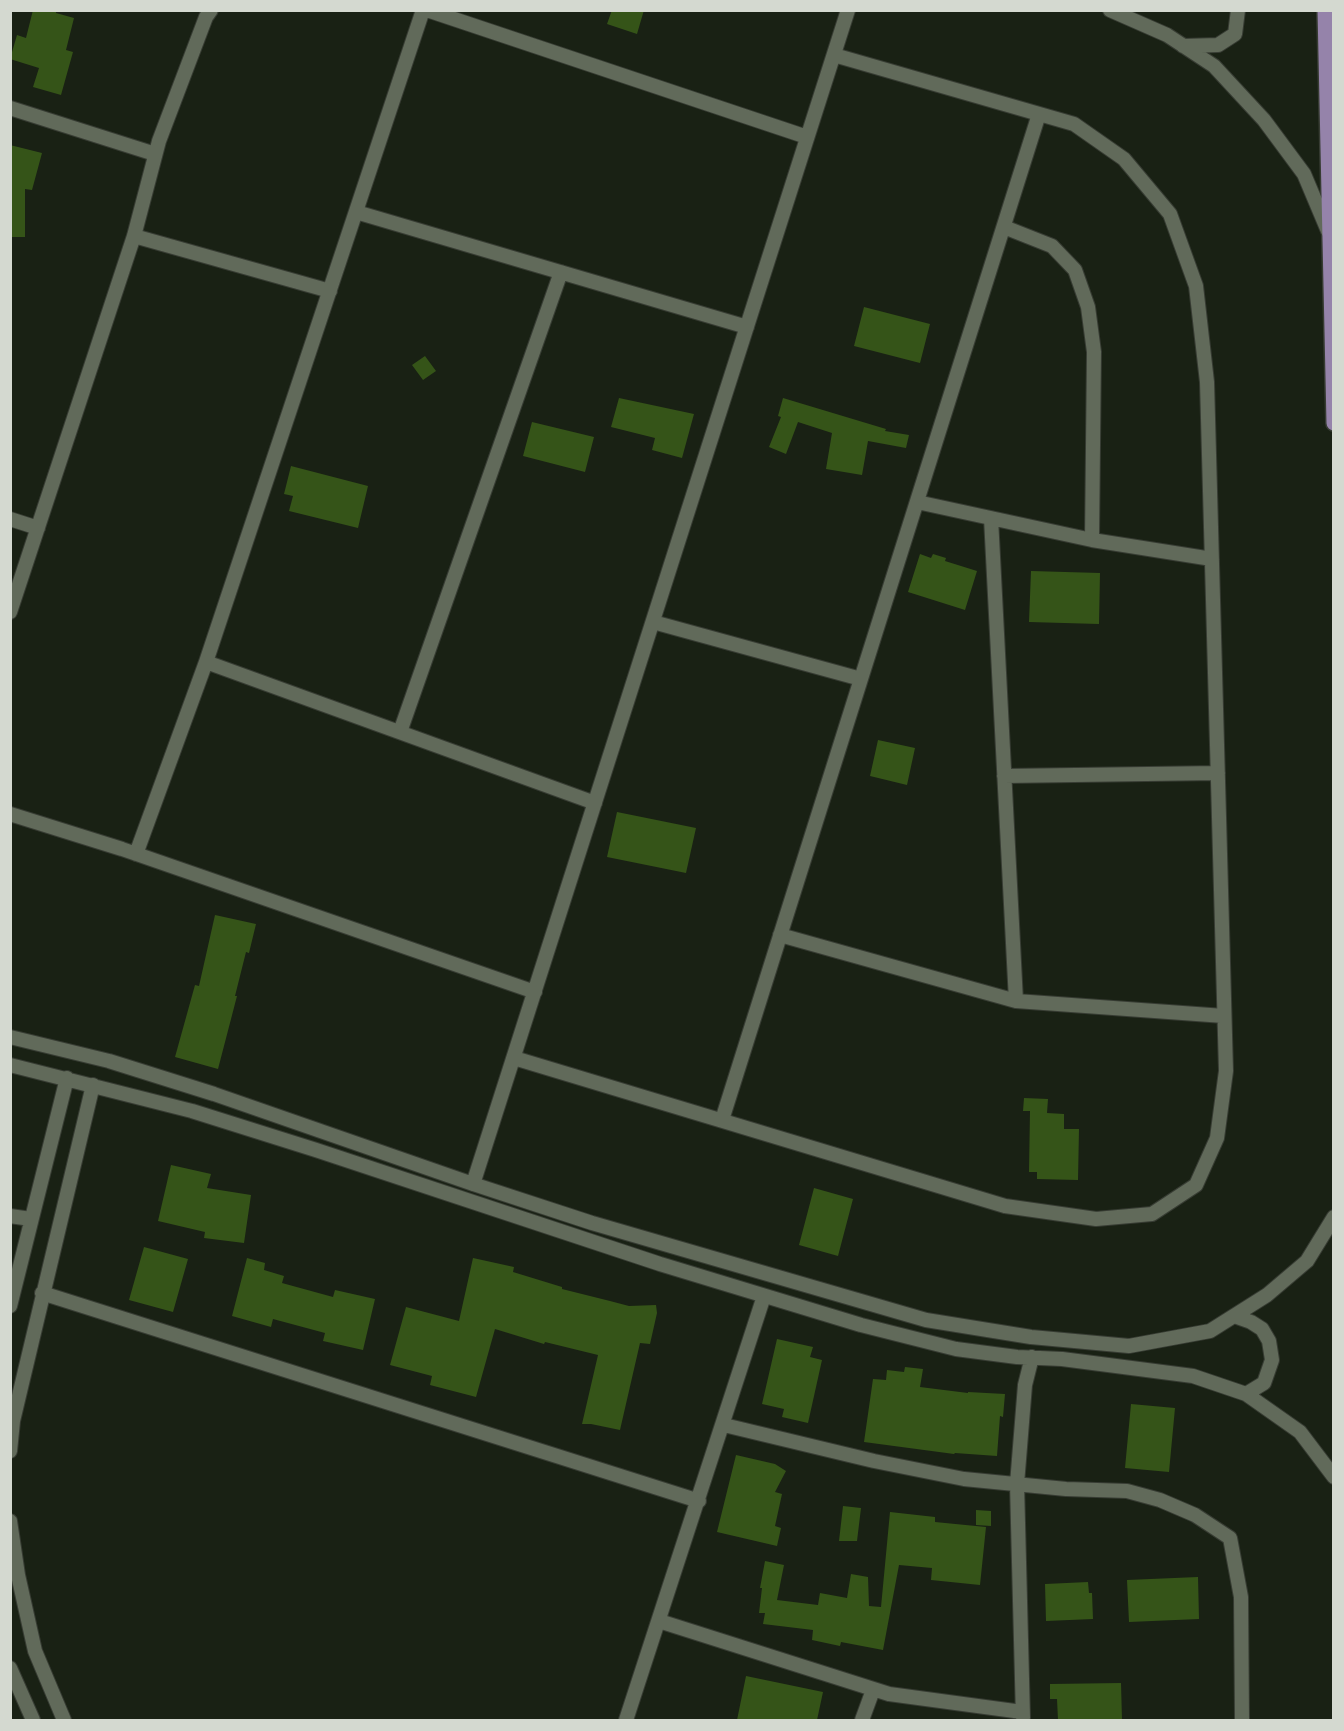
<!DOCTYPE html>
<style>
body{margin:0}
#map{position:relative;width:1344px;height:1731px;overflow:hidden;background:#192114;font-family:Lora,serif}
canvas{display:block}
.frame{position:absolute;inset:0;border:12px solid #d4d9d0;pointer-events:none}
</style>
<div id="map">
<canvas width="1344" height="1731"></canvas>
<div class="frame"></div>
</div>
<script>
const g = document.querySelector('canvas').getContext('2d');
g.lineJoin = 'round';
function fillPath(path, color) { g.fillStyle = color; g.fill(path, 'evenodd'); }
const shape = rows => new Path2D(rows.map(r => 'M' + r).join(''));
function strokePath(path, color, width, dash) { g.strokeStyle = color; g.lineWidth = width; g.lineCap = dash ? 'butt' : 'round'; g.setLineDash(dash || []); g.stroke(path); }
fillPath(shape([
 [33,10,56,10,56,13,74,18,66,50,73,52,61,95,33,87,39,68,10,59,17,35,26,38],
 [612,10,644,10,637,34,607,24],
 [10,145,42,153,32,190,25,189,25,237,10,237],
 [864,307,930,324,920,363,854,346],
 [425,356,436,371,423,380,412,365],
 [619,398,694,414,682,458,652,450,655,438,611,427],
 [783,398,886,429,885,431,909,435,906,448,868,441,862,475,826,469,832,433,798,422,786,454,769,447,781,417,778,416],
 [532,422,594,437,585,472,523,456],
 [291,466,368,486,358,528,289,511,293,496,284,494],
 [920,554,931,558,933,554,946,558,945,561,977,571,965,610,908,592],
 [1031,571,1100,573,1099,624,1029,622],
 [878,740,915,748,907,785,870,776],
 [617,812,696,828,686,873,607,857],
 [215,915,256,924,249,953,246,952,235,996,237,996,218,1069,175,1057,195,985,199,986],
 [1024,1098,1048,1099,1047,1113,1064,1114,1064,1129,1079,1129,1078,1180,1037,1179,1037,1172,1029,1172,1030,1111,1023,1111],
 [171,1165,211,1174,207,1188,251,1195,244,1243,204,1238,205,1232,158,1221],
 [814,1188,853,1199,838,1256,799,1245],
 [144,1247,188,1259,173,1312,129,1300],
 [247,1258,265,1263,264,1270,284,1276,282,1283,333,1297,335,1290,375,1299,363,1350,323,1341,325,1333,273,1319,271,1327,232,1316],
 [473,1258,514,1267,513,1272,562,1287,562,1289,610,1301,629,1306,656,1305,657,1313,650,1344,640,1343,620,1430,591,1424,582,1424,598,1355,545,1342,544,1344,495,1329,476,1397,430,1385,432,1376,390,1365,406,1307,459,1321],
 [777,1339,813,1347,810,1357,822,1360,808,1423,782,1417,784,1409,762,1404],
 [905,1367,923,1369,920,1387,968,1393,968,1392,1005,1394,1003,1417,1000,1416,997,1456,955,1453,954,1454,864,1442,873,1379,886,1380,887,1370,904,1372],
 [1131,1404,1175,1408,1169,1472,1125,1468],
 [736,1455,775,1464,786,1471,775,1492,782,1494,775,1526,781,1528,777,1546,717,1532],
 [843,1506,861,1508,857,1541,839,1541],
 [976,1510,991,1511,991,1526,976,1525],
 [890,1512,935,1517,935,1522,986,1527,980,1585,931,1580,932,1568,899,1565,883,1650,841,1642,840,1646,812,1640,813,1630,763,1624,765,1613,759,1613,762,1588,760,1588,765,1561,784,1565,777,1600,818,1605,820,1593,847,1598,851,1574,868,1577,869,1606,881,1607],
 [1198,1577,1199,1619,1129,1622,1127,1580],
 [1088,1582,1089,1593,1092,1593,1093,1619,1046,1621,1045,1584],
 [746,1676,823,1692,817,1720,737,1720],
 [1121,1683,1122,1720,1058,1720,1057,1699,1050,1699,1050,1684]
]), '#355418');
const minor = shape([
 [427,10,807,137],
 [1110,10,1167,35,1214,66,1264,120,1304,174,1328,231],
 [1183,46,1218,45,1235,34,1238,10],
 [10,108,155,154],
 [356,212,747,327],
 [1004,227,1052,246,1075,270,1088,307,1094,352,1092,540],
 [134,236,330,291],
 [917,502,1092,540,1212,559],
 [991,518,1016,1001],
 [10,519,38,528],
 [10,612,134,236,159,141,206,17,211,10],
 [653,622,861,679],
 [206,662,595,803],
 [400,732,561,272],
 [1004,776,1218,773],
 [10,814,122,849,535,992],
 [136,854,206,662,423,10],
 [780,935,1016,1001,1224,1016],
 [10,1037,109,1061,214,1094,473,1184,592,1223,926,1320,1031,1337,1129,1346,1210,1331,1267,1295,1307,1261,1334,1217],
 [514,1058,1005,1206,1096,1219,1152,1214,1196,1185,1217,1138,1226,1071,1207,382,1196,286,1170,214,1124,159,1074,124,834,55],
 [10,1065,192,1111,316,1150,660,1264,861,1325,956,1349,1017,1357,1062,1359,1193,1376,1246,1394,1300,1432,1334,1477],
 [722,1120,1039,114],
 [473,1184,848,10],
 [10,1216,31,1219],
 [42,1293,699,1501],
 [10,1306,67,1078],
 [1234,1316,1251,1322,1262,1329,1269,1341,1272,1360,1264,1383,1246,1394],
 [724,1425,874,1461,964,1479,1066,1489,1127,1491,1160,1500,1195,1515,1230,1538,1241,1597,1242,1720],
 [10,1451,13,1421,93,1085],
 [10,1521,18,1575,35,1651,64,1720],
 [659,1621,889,1694,1022,1712],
 [10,1668,33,1720],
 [1023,1718,1017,1484,1025,1385,1032,1357],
 [626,1720,764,1296],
 [862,1720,873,1690]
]);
const primary = shape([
 [1325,10,1334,423]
]);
strokePath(minor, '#373c33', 16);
strokePath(primary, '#373c33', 18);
strokePath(minor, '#616a5a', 14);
strokePath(primary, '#9583aa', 15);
</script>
